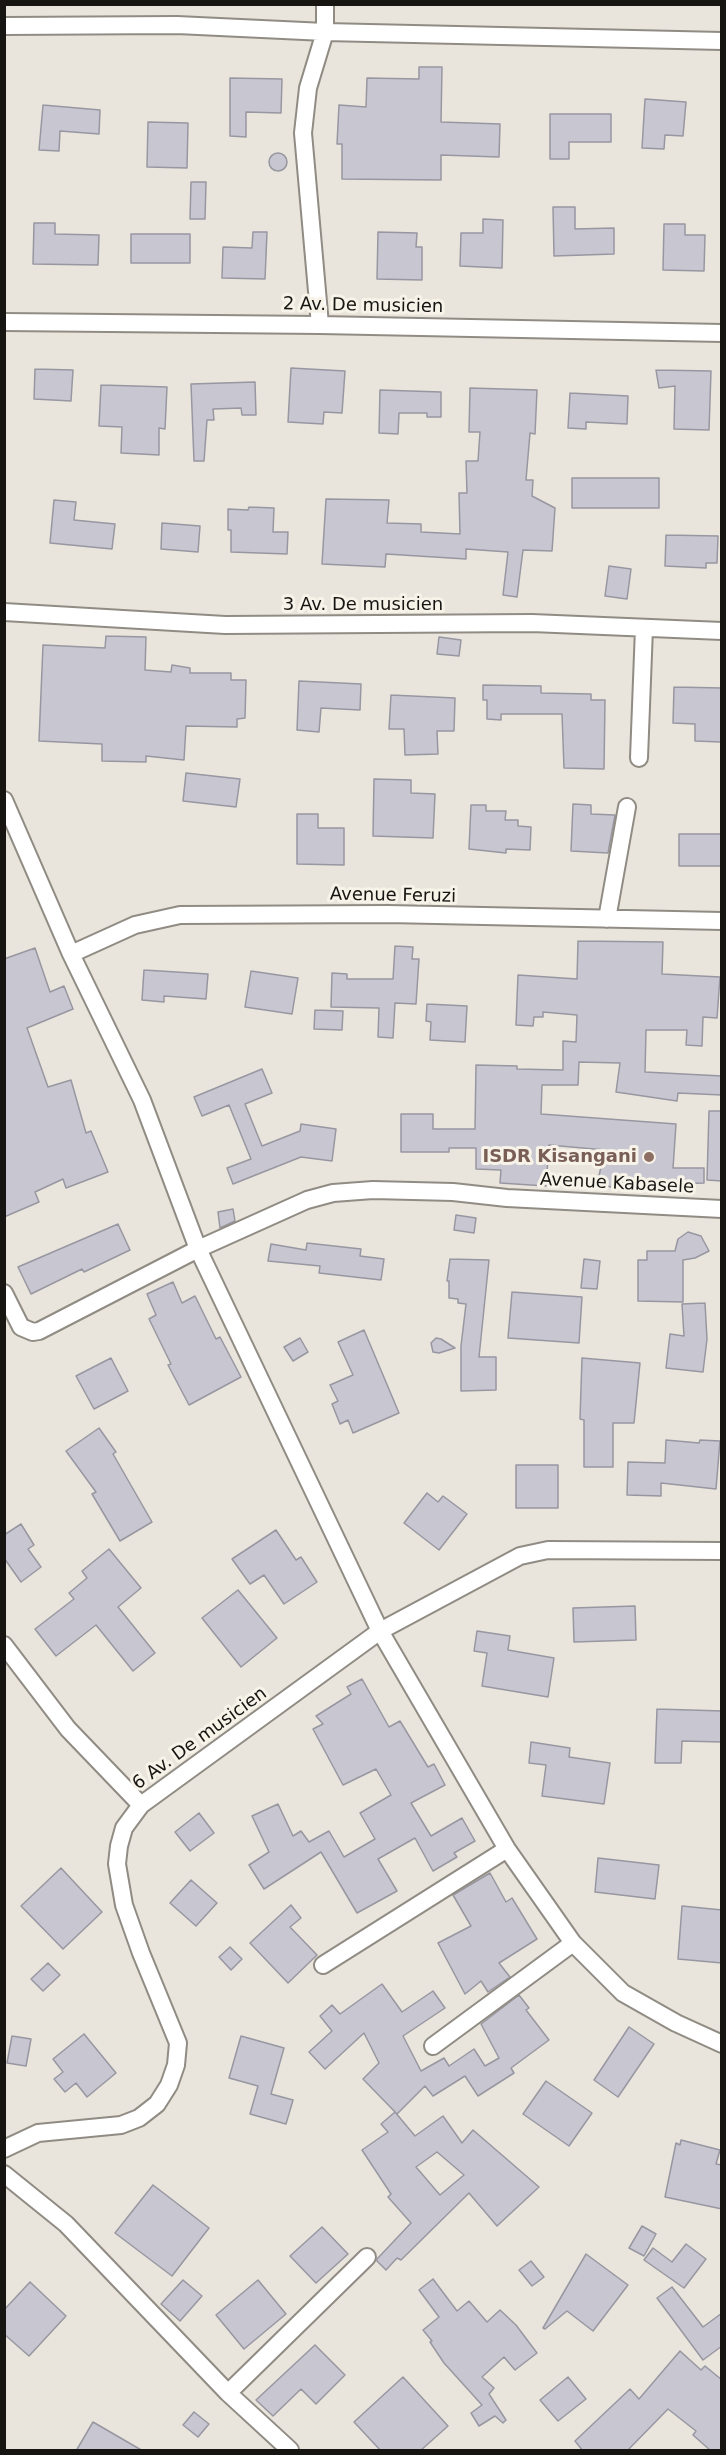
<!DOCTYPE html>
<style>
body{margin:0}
#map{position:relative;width:726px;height:2455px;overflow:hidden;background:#e9e5dc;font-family:"DejaVu Sans",sans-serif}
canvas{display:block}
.frame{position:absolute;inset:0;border:6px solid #171512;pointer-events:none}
</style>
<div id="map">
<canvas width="726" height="2455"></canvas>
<div class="frame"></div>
</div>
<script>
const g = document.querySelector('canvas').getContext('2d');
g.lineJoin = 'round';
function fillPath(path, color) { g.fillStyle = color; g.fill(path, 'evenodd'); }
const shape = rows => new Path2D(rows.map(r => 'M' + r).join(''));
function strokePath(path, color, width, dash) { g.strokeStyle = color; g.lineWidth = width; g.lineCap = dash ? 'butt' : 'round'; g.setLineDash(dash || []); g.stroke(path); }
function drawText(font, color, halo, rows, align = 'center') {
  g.font = font + ' "DejaVu Sans",sans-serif'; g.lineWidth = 6; g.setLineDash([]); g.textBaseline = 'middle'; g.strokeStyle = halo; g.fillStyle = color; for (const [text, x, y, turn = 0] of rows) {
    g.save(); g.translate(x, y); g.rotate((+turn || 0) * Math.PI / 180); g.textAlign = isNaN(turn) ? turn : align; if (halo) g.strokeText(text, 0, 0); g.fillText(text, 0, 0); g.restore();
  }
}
const building = shape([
 [419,67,442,67,441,122,500,124,499,157,441,155,441,180,342,179,342,144,337,144,339,105,366,107,367,78,419,79,419,67],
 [230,78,282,79,281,113,246,112,246,137,230,136,230,78],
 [645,99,686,102,683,136,665,135,664,149,642,148,645,99],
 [43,105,100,110,99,134,60,131,59,151,39,150,43,105],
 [550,114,611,114,611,142,569,142,569,159,550,159,550,114],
 [148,122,188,123,187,168,147,167,148,122],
 '269 162a9 9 0 1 1 18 0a9 9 0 1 1-18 0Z',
 [191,182,206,182,205,219,190,219,191,182],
 [553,207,575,207,575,229,614,228,614,254,554,256,553,207],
 [483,219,503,220,502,268,460,266,461,233,483,233,483,219],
 [34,223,55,223,55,234,99,235,98,265,33,264,34,223],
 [664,224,685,224,685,235,705,235,704,271,663,270,664,224],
 [253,232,267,232,265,279,222,278,223,247,252,248,253,232],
 [378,232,417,233,416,247,422,247,422,280,377,279,378,232],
 [131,234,190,234,190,263,131,263,131,234],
 [291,368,345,371,342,413,324,412,323,424,288,422,291,368],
 [35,369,73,370,71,401,34,399,35,369],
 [656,370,711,371,709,430,674,429,675,386,659,388,656,370],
 [255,382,256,415,242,415,241,408,213,409,214,420,207,420,204,461,194,461,191,384,255,382],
 [101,385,167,387,165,429,159,428,159,455,121,453,122,427,99,426,101,385],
 [470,388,537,390,535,434,530,433,526,480,533,480,532,496,555,508,552,551,523,550,517,597,503,595,508,552,466,549,466,559,386,554,385,567,322,564,326,499,389,500,387,523,421,524,421,532,460,534,459,493,467,493,466,461,478,461,480,432,469,432,470,388],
 [380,390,441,392,441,417,427,417,427,413,399,413,398,434,379,433,380,390],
 [570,393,628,396,627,424,586,422,586,429,568,428,570,393],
 [572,478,659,478,659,508,572,508,572,478],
 [54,500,76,502,74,520,115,524,112,549,50,543,54,500],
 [249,507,274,508,273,532,288,532,287,554,231,552,231,530,228,530,228,509,248,510,249,507],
 [162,523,200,526,198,552,161,549,162,523],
 [666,535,718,536,717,563,706,563,706,568,665,566,666,535],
 [609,566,631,569,627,599,605,596,609,566],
 [106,636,146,637,145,670,171,672,172,665,190,668,190,673,231,673,231,680,246,680,245,718,237,719,237,727,186,726,184,760,146,756,146,762,102,761,102,744,39,741,43,645,105,648,106,636],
 [439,637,461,640,459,656,437,654,439,637],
 [299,681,361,684,360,710,321,708,319,732,297,730,299,681],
 [483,685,541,686,541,693,591,694,591,700,605,700,604,769,564,768,562,714,501,714,501,720,487,719,487,700,483,700,483,685],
 [674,687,722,688,721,742,695,741,695,724,673,723,674,687],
 [391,695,455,698,454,731,437,731,438,754,405,755,404,729,389,729,391,695],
 [186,773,240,779,236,807,183,801,186,773],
 [374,779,411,780,411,793,435,794,433,838,373,836,374,779],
 [573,804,591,805,591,814,615,815,608,853,571,851,573,804],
 [471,805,486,805,486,811,506,811,505,820,518,820,518,826,531,827,530,850,506,849,506,853,469,849,471,805],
 [297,814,318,814,318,828,344,828,344,865,297,864,297,814],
 [679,834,721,834,721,866,679,866,679,834],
 [578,941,663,942,662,974,720,977,717,1018,703,1017,702,1046,686,1045,687,1030,646,1030,645,1072,722,1076,722,1095,678,1093,677,1101,616,1092,620,1063,579,1062,578,1085,542,1085,541,1114,676,1124,673,1168,704,1168,704,1183,646,1185,613,1182,611,1187,597,1184,605,1150,549,1145,546,1186,500,1183,501,1170,476,1169,476,1148,449,1148,449,1152,401,1152,401,1114,433,1114,433,1129,475,1129,476,1065,517,1066,517,1069,563,1070,563,1041,576,1042,577,1015,543,1012,543,1017,534,1017,533,1026,516,1025,518,975,577,979,578,941],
 [395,946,413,947,412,959,419,959,416,1004,395,1003,393,1038,378,1037,379,1008,331,1007,332,973,347,974,347,979,393,979,395,946],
 [35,948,50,992,64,986,73,1009,27,1028,48,1087,71,1080,86,1133,91,1131,108,1172,66,1188,63,1179,35,1192,39,1202,4,1217,4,959,35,948],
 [144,970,208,974,206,999,164,996,164,1002,142,1000,144,970],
 [251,971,298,978,292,1014,245,1007,251,971],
 [427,1004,467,1006,465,1042,430,1040,431,1022,426,1021,427,1004],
 [315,1010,343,1011,342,1030,314,1029,315,1010],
 [262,1069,272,1093,245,1104,262,1146,300,1131,301,1124,336,1129,332,1161,301,1157,233,1184,227,1168,251,1159,229,1105,202,1116,194,1097,262,1069],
 [709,1111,722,1111,722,1181,707,1180,709,1111],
 [233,1209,235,1221,220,1228,218,1212,233,1209],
 [456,1215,476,1218,474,1233,454,1230,456,1215],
 [118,1224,130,1250,84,1272,82,1269,31,1294,18,1267,118,1224],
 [688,1232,701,1236,709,1251,695,1258,683,1260,683,1302,638,1301,638,1260,647,1260,647,1251,675,1251,678,1239,688,1232],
 [307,1243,361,1249,360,1256,384,1259,381,1280,319,1273,320,1266,268,1261,271,1244,306,1250,307,1243],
 [450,1259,489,1260,479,1357,496,1357,496,1390,461,1391,461,1346,466,1304,458,1303,458,1299,449,1298,449,1281,447,1281,450,1259],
 [584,1259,600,1261,597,1289,581,1288,584,1259],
 [173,1282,182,1303,195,1296,216,1339,220,1337,241,1377,189,1405,168,1365,171,1364,149,1319,156,1315,147,1294,173,1282],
 [512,1292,582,1297,579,1343,508,1338,512,1292],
 [705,1303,707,1339,703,1372,666,1368,670,1334,684,1336,682,1304,705,1303],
 [364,1330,399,1413,353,1433,348,1420,340,1424,332,1404,338,1401,330,1385,353,1375,338,1342,364,1330],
 [300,1338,308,1352,293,1361,284,1347,300,1338],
 [436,1338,441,1339,455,1348,439,1353,433,1352,431,1343,436,1338],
 [111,1358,128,1391,94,1409,76,1376,111,1358],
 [582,1358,640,1363,634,1423,613,1423,613,1467,584,1467,584,1420,580,1419,582,1358],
 [99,1428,116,1452,113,1454,152,1522,120,1541,92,1494,96,1492,66,1451,99,1428],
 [666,1440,699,1443,700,1440,720,1441,716,1489,661,1483,661,1496,627,1495,628,1462,665,1463,666,1440],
 [516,1465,558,1465,558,1508,516,1508,516,1465],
 [427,1493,438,1502,443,1496,467,1514,439,1550,404,1523,427,1493],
 [21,1524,34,1545,28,1549,41,1567,21,1582,4,1558,4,1535,21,1524],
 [276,1530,296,1560,301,1557,317,1582,284,1604,264,1575,250,1584,232,1559,276,1530],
 [109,1549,141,1588,118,1607,155,1653,133,1671,96,1625,56,1656,35,1629,74,1599,69,1593,87,1578,82,1571,109,1549],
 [238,1590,277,1638,241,1667,202,1618,238,1590],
 [635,1606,636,1640,574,1642,573,1608,635,1606],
 [477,1631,510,1636,508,1650,554,1658,548,1697,482,1686,487,1653,474,1651,477,1631],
 [362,1679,389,1727,400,1721,428,1767,434,1764,445,1785,411,1803,431,1836,462,1818,475,1841,454,1853,457,1857,433,1871,415,1838,378,1859,397,1891,357,1913,321,1852,264,1889,249,1865,269,1852,252,1816,278,1804,293,1836,301,1831,309,1842,329,1831,344,1857,375,1839,360,1813,391,1795,376,1769,343,1785,313,1729,323,1724,316,1716,351,1694,347,1687,362,1679],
 [657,1709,722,1711,722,1742,682,1741,681,1763,655,1763,657,1709],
 [531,1742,570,1748,569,1757,610,1763,604,1804,542,1796,546,1765,529,1763,531,1742],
 [199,1813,214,1833,190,1851,175,1832,199,1813],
 [598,1858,659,1865,655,1899,595,1892,598,1858],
 [61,1868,102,1912,63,1949,21,1906,61,1868],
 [490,1873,506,1902,512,1898,537,1939,499,1963,510,1977,488,1992,481,1981,465,1994,438,1943,471,1926,453,1895,490,1873],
 [191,1880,217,1903,196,1926,170,1903,191,1880],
 [291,1905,301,1918,290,1927,317,1955,288,1983,250,1943,291,1905],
 [682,1906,722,1910,722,1963,678,1959,682,1906],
 [230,1947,242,1959,231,1970,219,1957,230,1947],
 [48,1963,60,1975,43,1991,31,1979,48,1963],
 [382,1984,402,2012,433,1991,445,2008,403,2036,421,2071,444,2058,449,2066,474,2049,485,2066,499,2058,481,2024,519,1995,529,2008,526,2010,549,2040,511,2068,514,2073,478,2096,465,2076,433,2096,425,2086,397,2114,363,2079,379,2063,364,2033,325,2069,309,2052,332,2031,320,2016,332,2005,340,2014,382,1984],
 [629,2027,654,2044,618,2097,594,2080,629,2027],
 [84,2034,116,2073,87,2097,76,2083,65,2092,54,2079,63,2072,53,2059,84,2034],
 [12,2036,31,2039,26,2066,7,2063,12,2036],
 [241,2036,284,2048,271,2094,293,2100,286,2124,250,2114,258,2086,229,2078,241,2036],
 [546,2081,592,2113,569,2146,523,2114,546,2081],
 [395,2112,415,2136,443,2116,462,2143,473,2130,539,2187,497,2226,469,2193,401,2260,397,2258,386,2270,377,2261,377,2259,411,2223,388,2197,391,2194,362,2150,388,2132,381,2124,395,2112],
 [437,2152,464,2175,440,2195,416,2167,437,2152],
 [681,2140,720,2150,716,2164,722,2165,722,2209,665,2197,676,2143,680,2145,681,2140],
 [153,2185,209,2228,172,2276,115,2233,153,2185],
 [642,2226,656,2234,644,2256,629,2248,642,2226],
 [322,2227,348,2254,316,2283,290,2256,322,2227],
 [686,2244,706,2259,684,2288,644,2260,653,2248,672,2262,686,2244],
 [586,2254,628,2285,593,2331,567,2311,545,2329,543,2328,586,2254],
 [531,2261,544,2277,532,2286,519,2270,531,2261],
 [433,2279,457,2311,469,2301,487,2322,500,2310,516,2325,537,2353,515,2370,504,2357,482,2377,494,2388,489,2394,506,2420,503,2423,495,2416,479,2426,471,2413,482,2405,444,2363,430,2342,432,2341,423,2330,439,2317,419,2290,433,2279],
 [183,2280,202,2296,180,2321,161,2304,183,2280],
 [258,2280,286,2314,244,2349,216,2315,258,2280],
 [30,2282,66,2316,29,2356,4,2334,4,2310,30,2282],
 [672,2287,703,2327,722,2313,722,2346,703,2360,657,2298,672,2287],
 [315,2345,345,2375,316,2404,301,2389,273,2416,256,2400,315,2345],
 [680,2351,701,2370,705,2366,722,2380,722,2451,711,2451,693,2435,696,2431,668,2409,627,2451,583,2451,575,2441,630,2389,639,2399,680,2351],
 [403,2377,448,2426,420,2451,381,2451,354,2422,403,2377],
 [568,2377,586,2399,558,2421,540,2400,568,2377],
 [194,2412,209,2424,198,2437,183,2425,194,2412],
 [93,2422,143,2451,76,2451,93,2422]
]);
fillPath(building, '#c8c7d1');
strokePath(building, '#9897a1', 1.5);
const street = shape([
 [4,26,177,25,325,32,722,41],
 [4,322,320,325,722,333],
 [320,325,303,133,308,88,325,32,325,4],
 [4,612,225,625,532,623,722,631],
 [639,758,644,628],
 [4,800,71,954,142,1100,198,1249,380,1631,507,1849,573,1943,623,1993,676,2023,722,2044],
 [607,919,627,807],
 [71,954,135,925,180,915,388,914,722,921],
 [4,1293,21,1327,33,1332,39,1331,198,1249,307,1200,333,1193,373,1190,453,1192,507,1198,722,1209],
 [4,1645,68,1729,141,1805],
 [323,1965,507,1849],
 [433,2046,573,1943],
 [4,2149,38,2133,121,2125,139,2118,157,2104,169,2085,176,2065,178,2043,141,1953,124,1905,117,1864,119,1846,124,1828,141,1805,380,1631,520,1556,548,1550,722,1551],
 [4,2174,66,2224,228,2393,290,2450],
 [228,2393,367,2257]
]);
strokePath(street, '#908c84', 20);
strokePath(street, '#fff', 16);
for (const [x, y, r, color] of [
 [649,1157,6,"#8d6e63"]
]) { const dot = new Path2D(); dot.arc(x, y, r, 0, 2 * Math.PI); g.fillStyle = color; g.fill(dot); strokePath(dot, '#f7f3e9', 2); }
drawText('18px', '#171512', '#f7f3e9', [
 ["2 Av. De musicien",363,306,1],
 ["3 Av. De musicien",363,605],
 ["Avenue Feruzi",393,896,1],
 ["Avenue Kabasele",617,1184,3],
 ["6 Av. De musicien",200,1739,-36]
]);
drawText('bold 18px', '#785e54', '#f7f3e9', [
 ["ISDR Kisangani",637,1157]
], 'right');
</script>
